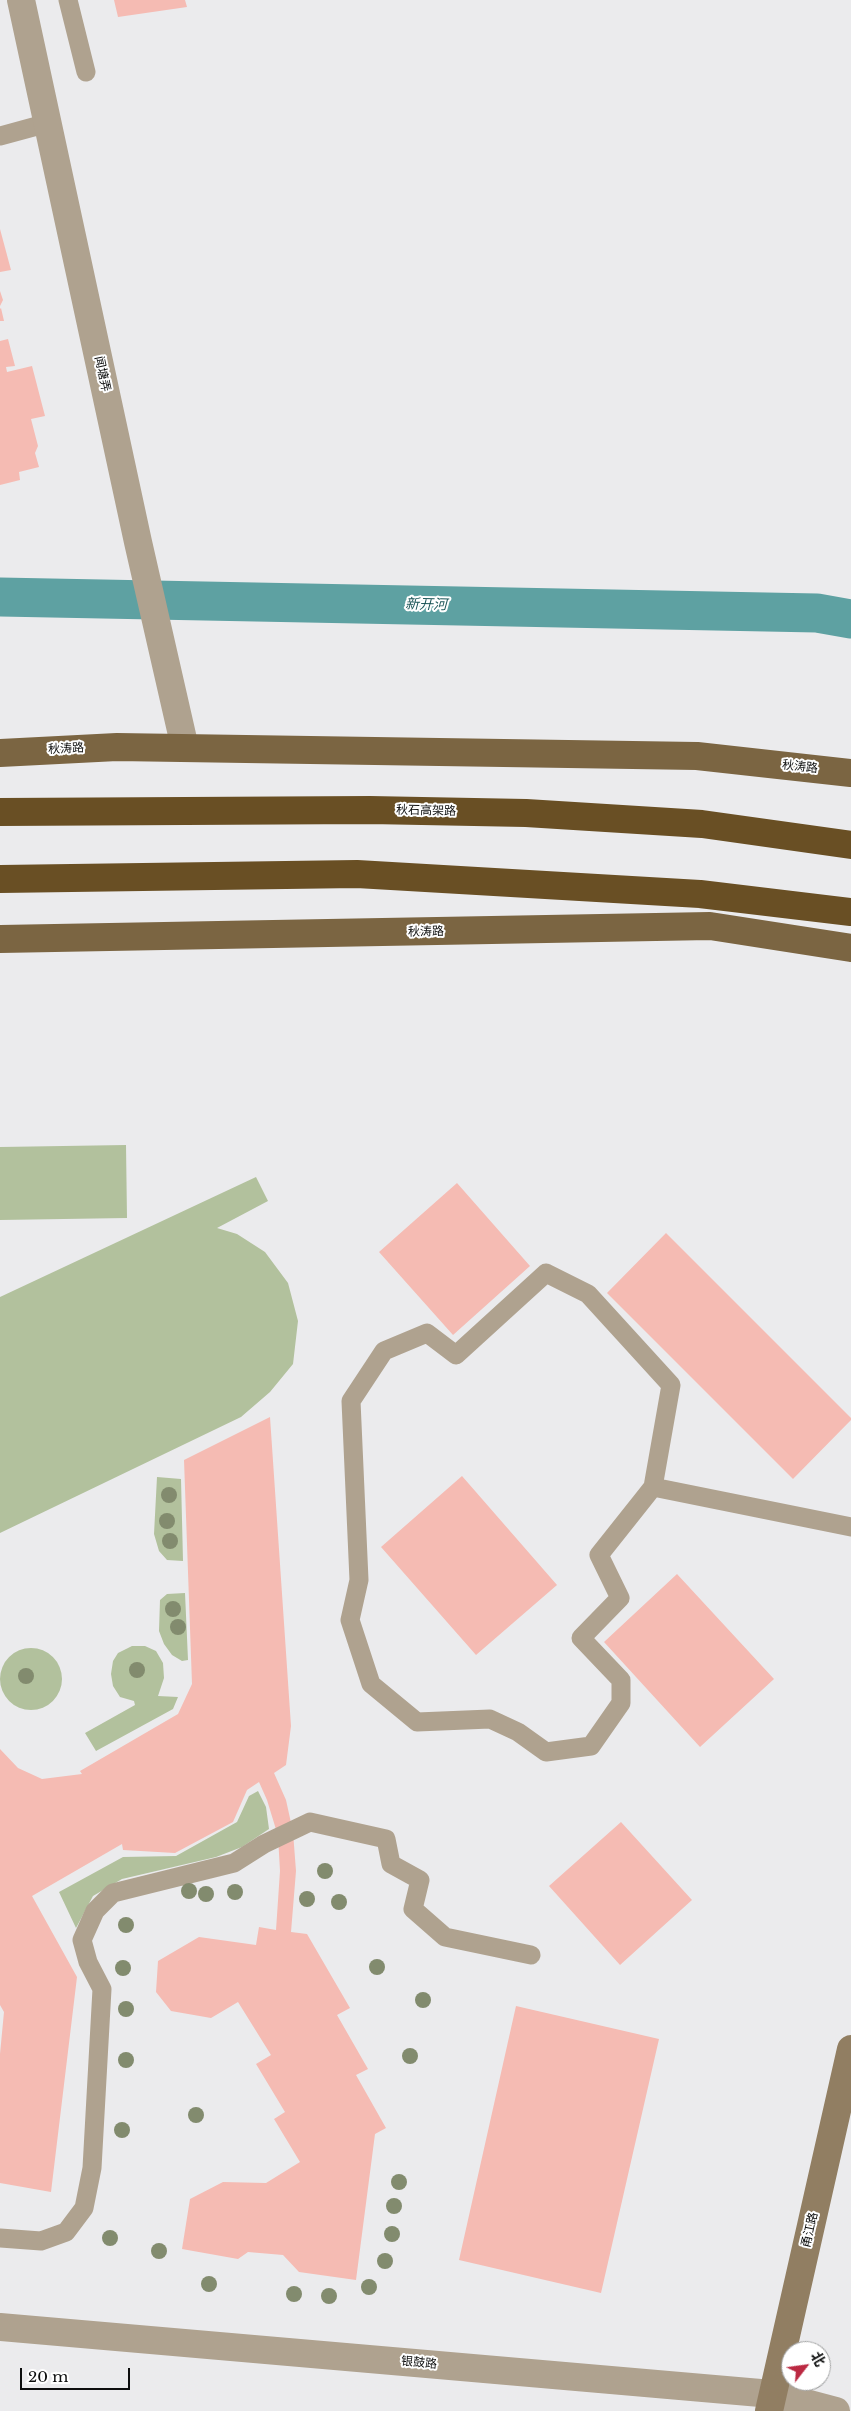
<!DOCTYPE html>
<meta charset="utf-8">
<style>
body{margin:0}
#map{position:relative;width:851px;height:2411px;overflow:hidden;background:#ebebed;font-family:"Libre Baskerville","Noto Sans SC",serif}
canvas{display:block}
.north{position:absolute;left:781px;top:2341px;width:50px;height:50px;box-sizing:border-box;background:#fff;border:1px solid #9e9f9f;border-radius:50%;rotate:60deg;font-size:14px;font-weight:700;line-height:20px;text-align:center;color:#0d0e0e}
.north::after{content:'';display:block;margin:auto;width:18px;height:22px;background:#bb2942;clip-path:polygon(50% 0,100% 100%,50% 72%,0 100%)}
.scale{position:absolute;left:20px;top:2368px;width:110px;height:22px;box-sizing:border-box;border:2px solid #0d0e0e;border-top:0;padding-left:6px;font-size:15px;line-height:18px;white-space:nowrap;color:#0d0e0e;-webkit-text-stroke:4px #fff;paint-order:stroke}
</style>
<div id="map">
<canvas width="851" height="2411"></canvas>
<div class="north">北</div>
<div class="scale">20 m</div>
</div>
<script>
const g = document.querySelector('canvas').getContext('2d');
g.lineJoin = 'round';
function fillPath(path, color) { g.fillStyle = color; g.fill(path, 'evenodd'); }
const shape = rows => new Path2D(rows.map(r => 'M' + r).join(''));
function strokePath(path, color, width, dash) { g.strokeStyle = color; g.lineWidth = width; g.lineCap = dash ? 'butt' : 'round'; g.setLineDash(dash || []); g.stroke(path); }
function drawText(font, color, halo, rows, align = 'center') {
  g.font = font + ' "Libre Baskerville","Noto Sans SC",serif'; g.lineWidth = 4; g.setLineDash([]); g.textBaseline = 'middle'; g.strokeStyle = halo; g.fillStyle = color; for (const [text, x, y, turn = 0] of rows) {
    g.save(); g.translate(x, y); g.rotate((+turn || 0) * Math.PI / 180); g.textAlign = isNaN(turn) ? turn : align; if (halo) g.strokeText(text, 0, 0); g.fillText(text, 0, 0); g.restore();
  }
}
fillPath(shape([
 [126,1145,127,1218,0,1220,0,1147],
 [256,1177,268,1201,217,1228,237,1234,265,1252,288,1283,298,1321,293,1364,270,1392,241,1417,0,1533,0,1297],
 [157,1477,181,1479,183,1561,167,1560,159,1551,154,1534],
 [185,1593,188,1660,182,1661,172,1655,164,1644,159,1631,160,1600,167,1594],
 [132,1646,145,1646,156,1651,163,1663,164,1678,158,1696,178,1697,173,1709,96,1751,85,1733,135,1705,134,1701,120,1697,113,1686,111,1674,113,1661,118,1653],
 '0 1679a31 31 0 1 1 62 0a31 31 0 1 1-62 0Z',
 [258,1791,266,1807,269,1829,242,1847,216,1857,122,1879,93,1896,76,1928,59,1892,123,1857,176,1856,237,1822,249,1796]
]), '#b2c19d');
strokePath(shape([
 [0,597,817,613,851,619]
]), '#5ea1a2', 39);
fillPath(shape([
 [114,0,185,0,187,7,118,17],
 [0,229,11,270,0,272],
 [0,291,3,300,0,306],
 [1,308,4,321,0,321,0,309],
 [8,339,15,366,6,367,7,372,32,366,45,416,31,419,38,446,35,453,39,467,19,472,20,480,0,485,0,341],
 [457,1183,530,1266,453,1335,379,1252],
 [666,1233,851,1418,851,1420,793,1479,607,1293],
 [270,1417,291,1726,286,1765,274,1773,286,1800,293,1832,296,1871,291,1932,307,1934,350,2008,337,2015,368,2069,356,2075,386,2128,375,2134,356,2280,299,2272,283,2255,248,2252,238,2259,182,2249,190,2199,223,2182,266,2183,300,2162,274,2119,285,2112,256,2064,271,2055,238,2002,211,2018,171,2011,156,1992,158,1961,199,1937,256,1945,259,1927,276,1930,280,1871,278,1836,267,1800,259,1782,247,1790,233,1822,175,1853,123,1850,122,1844,32,1896,77,1977,51,2192,0,2183,0,2054,4,2012,0,2005,0,1749,18,1768,42,1779,82,1774,80,1771,178,1714,192,1684,184,1460],
 [462,1476,557,1585,476,1655,381,1547],
 [677,1574,774,1679,700,1747,604,1642],
 [621,1822,692,1900,620,1965,549,1886],
 [516,2006,659,2039,601,2293,459,2260]
]), '#f5bbb3');
strokePath(shape([
 [68,0,86,72],
 [0,136,48,123],
 [546,1273,588,1294,671,1385,653,1487,599,1555,620,1598,581,1638,621,1680,621,1703,591,1746,546,1752,518,1732,490,1719,417,1722,371,1684,350,1620,359,1580,351,1401,384,1351,427,1333,456,1355,546,1273],
 [653,1487,851,1527],
 [0,2238,41,2241,66,2232,84,2208,92,2168,102,1989,88,1962,82,1940,95,1911,113,1893,234,1863,264,1844,310,1822,386,1839,391,1864,420,1880,413,1909,445,1937,531,1955]
]), '#afa28f', 19);
strokePath(shape([
 [21,0,138,542,185,748],
 [0,2327,772,2394,836,2411]
]), '#afa28f', 28);
strokePath(shape([
 [769,2411,851,2049]
]), '#917e62', 28);
strokePath(shape([
 [0,753,117,747,697,756,851,773],
 [0,939,710,926,851,948]
]), '#7b6542', 28);
strokePath(shape([
 [0,812,370,810,526,813,702,824,851,845],
 [0,879,357,874,700,894,851,912]
]), '#694f24', 28);
g.fillStyle = '#828b6e';
for (const [x, y] of [
 [169,1495],
 [167,1521],
 [170,1541],
 [173,1609],
 [178,1627],
 [137,1670],
 [26,1676],
 [325,1871],
 [189,1891],
 [235,1892],
 [206,1894],
 [307,1899],
 [339,1902],
 [126,1925],
 [377,1967],
 [123,1968],
 [423,2000],
 [126,2009],
 [410,2056],
 [126,2060],
 [196,2115],
 [122,2130],
 [399,2182],
 [394,2206],
 [392,2234],
 [110,2238],
 [159,2251],
 [385,2261],
 [209,2284],
 [369,2287],
 [294,2294],
 [329,2296]
]) { g.beginPath(); g.arc(x, y, 8, 0, 2 * Math.PI); g.fill(); }
drawText('12px', '#0d0e0e', '#fff', [
 ["闻塘弄",102,374,78],
 ["秋涛路",66,749,-3],
 ["秋涛路",800,767,6],
 ["秋石高架路",426,811,1],
 ["秋涛路",426,932,-1],
 ["甬江路",810,2230,-77],
 ["银鼓路",419,2363,5]
]);
drawText('italic 14px', '#1c5658', '#fff', [
 ["新开河",426,605,1]
]);
</script>
